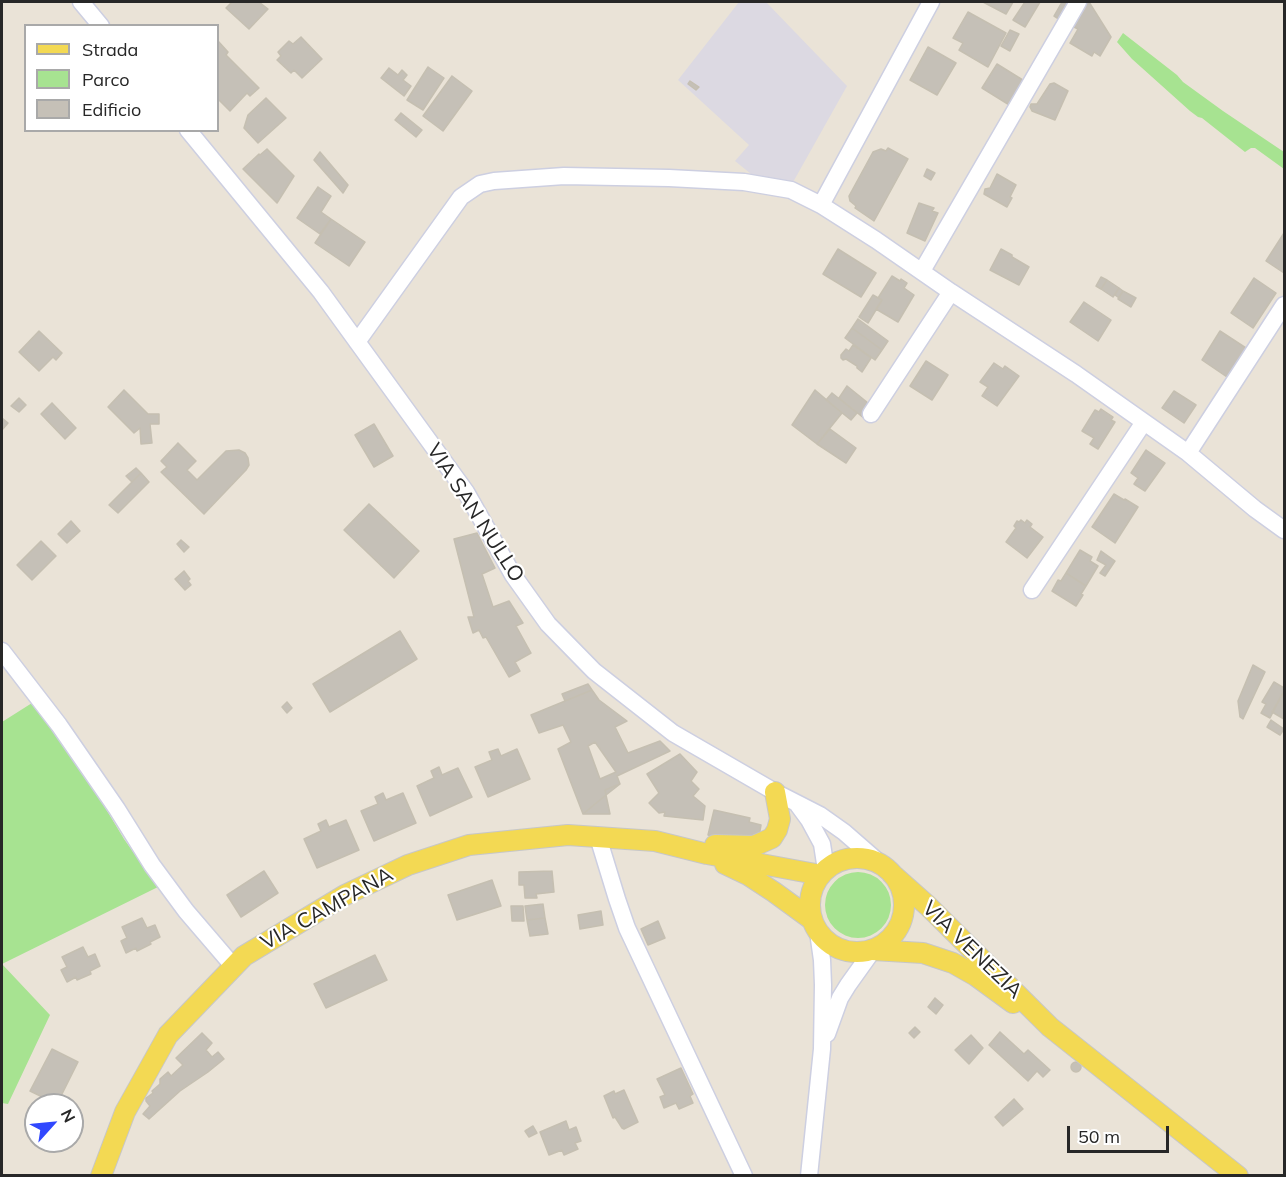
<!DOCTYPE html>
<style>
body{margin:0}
#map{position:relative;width:1286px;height:1177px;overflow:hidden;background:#eae3d7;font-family:Mulish,sans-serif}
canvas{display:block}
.frame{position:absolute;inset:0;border:3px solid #272727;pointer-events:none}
.legend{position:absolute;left:24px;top:24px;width:195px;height:108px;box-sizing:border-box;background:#fff;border:2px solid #a9a9a9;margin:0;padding:8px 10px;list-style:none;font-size:18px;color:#272727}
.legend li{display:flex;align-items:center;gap:12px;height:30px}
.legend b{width:30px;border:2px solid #a9a9a9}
.north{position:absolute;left:24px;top:1093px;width:60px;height:60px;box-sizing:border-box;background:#fff;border:2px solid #a9a9a9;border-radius:50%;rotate:63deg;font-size:16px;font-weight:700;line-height:24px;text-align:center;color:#272727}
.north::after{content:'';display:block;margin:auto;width:21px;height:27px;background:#3148fe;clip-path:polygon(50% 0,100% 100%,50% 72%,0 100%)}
.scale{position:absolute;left:1067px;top:1126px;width:102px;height:27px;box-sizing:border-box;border:3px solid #272727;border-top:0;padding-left:8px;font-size:18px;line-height:21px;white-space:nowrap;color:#272727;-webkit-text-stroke:4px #fff;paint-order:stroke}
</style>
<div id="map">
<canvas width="1286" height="1177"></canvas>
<div class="frame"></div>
<ul class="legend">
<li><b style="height:8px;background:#f3d953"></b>Strada</li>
<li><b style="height:16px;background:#a7e391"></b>Parco</li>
<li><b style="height:16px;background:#c5c0b7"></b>Edificio</li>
</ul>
<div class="north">N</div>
<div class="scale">50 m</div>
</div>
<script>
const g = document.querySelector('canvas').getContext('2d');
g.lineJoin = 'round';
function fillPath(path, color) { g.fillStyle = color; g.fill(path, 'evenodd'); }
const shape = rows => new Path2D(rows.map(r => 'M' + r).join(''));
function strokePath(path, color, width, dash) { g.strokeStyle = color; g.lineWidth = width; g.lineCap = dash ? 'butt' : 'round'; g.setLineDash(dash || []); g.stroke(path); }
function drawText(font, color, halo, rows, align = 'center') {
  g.font = font + ' Mulish,sans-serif'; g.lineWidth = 4.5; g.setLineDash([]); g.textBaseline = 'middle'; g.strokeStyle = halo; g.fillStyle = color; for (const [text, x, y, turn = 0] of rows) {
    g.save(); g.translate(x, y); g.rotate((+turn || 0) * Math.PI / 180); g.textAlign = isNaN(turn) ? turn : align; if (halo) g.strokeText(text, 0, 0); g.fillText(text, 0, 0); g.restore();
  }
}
fillPath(shape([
 [739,2,766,2,847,86,792,184,756,178,735,161,749,145,678,80]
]), '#dcd9e2');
fillPath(shape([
 [1123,33,1177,75,1183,82,1223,111,1284,152,1284,169,1255,148,1251,148,1245,152,1202,118,1198,117,1190,111,1132,59,1117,42],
 [32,703,36,705,94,789,124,839,158,887,2,964,50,1015,8,1104,2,1103,2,722],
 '825 905a33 33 0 1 1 66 0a33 33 0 1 1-66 0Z'
]), '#a7e391');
const building = shape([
 [232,2,245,2,247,3,249,2,259,2,268,9,249,29,226,8,232,2],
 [983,2,1013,2,1006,14,983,2],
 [1025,2,1040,2,1025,27,1013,20,1025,2],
 [1062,2,1074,2,1062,21,1054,16,1062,2],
 [1084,2,1089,2,1111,37,1100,56,1094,52,1092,56,1070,43,1078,29,1070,25,1084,2],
 [968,12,1006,33,988,67,959,50,963,43,953,38,968,12],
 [1010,30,1019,34,1010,51,1001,46,1010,30],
 [301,37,322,59,302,78,294,70,291,73,277,60,281,56,278,52,289,41,293,44,301,37],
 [218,41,228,52,226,55,259,88,250,96,247,93,230,111,218,99,218,41],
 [928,47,956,63,937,95,910,80,928,47],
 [997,64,1026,82,1011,106,982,88,997,64],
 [428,67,444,78,423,110,407,100,428,67],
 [389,68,398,75,402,70,407,75,403,80,411,86,404,96,381,78,389,68],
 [452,76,472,91,443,131,423,116,452,76],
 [690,81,699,87,696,90,688,84,690,81],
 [1054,83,1068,91,1055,120,1032,111,1030,107,1031,104,1037,104,1050,84,1054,83],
 [266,98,286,118,258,143,244,128,248,115,266,98],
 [401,113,422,130,416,137,395,120,401,113],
 [888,148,908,159,874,221,855,208,856,206,850,201,849,196,873,152,881,149,886,151,888,148],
 [267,149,294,176,277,203,243,169,259,154,260,155,267,149],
 [320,152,348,185,343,193,314,160,320,152],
 [927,169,935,173,931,180,924,176,927,169],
 [997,174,1016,185,1010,197,1012,198,1007,207,984,194,985,189,990,188,997,174],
 [318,187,331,196,321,212,331,219,320,234,297,218,318,187],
 [919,203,934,208,932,211,938,213,925,241,907,233,919,203],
 [331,219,365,242,349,266,315,243,331,219],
 [1284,233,1284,273,1266,261,1284,233],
 [838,249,876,273,861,297,823,274,838,249],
 [1001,249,1012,255,1012,257,1029,267,1019,285,990,270,1001,249],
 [892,276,900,281,901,279,907,283,904,288,914,295,898,322,876,309,882,300,878,298,892,276],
 [1101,277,1107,280,1101,289,1096,286,1101,277],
 [1254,278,1276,293,1253,328,1231,313,1254,278],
 [1107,280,1119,288,1113,297,1101,289,1107,280],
 [1119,288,1123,291,1119,298,1115,295,1119,288],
 [1123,291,1136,298,1131,307,1118,299,1123,291],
 [873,295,882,300,868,323,859,317,873,295],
 [1084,302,1111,320,1098,341,1070,322,1084,302],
 [858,319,888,341,882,350,852,328,858,319],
 [852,328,882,350,875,360,845,338,852,328],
 [39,331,62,353,56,360,53,357,39,371,19,352,39,331],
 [1220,331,1246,348,1227,377,1202,360,1220,331],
 [853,345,871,358,862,372,857,368,857,366,846,359,843,360,841,358,841,355,846,349,849,351,853,345],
 [926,361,948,375,932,400,910,386,926,361],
 [994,363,1003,369,1005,366,1019,376,997,406,982,396,988,387,980,382,994,363],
 [847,386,873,407,865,419,839,398,847,386],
 [124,390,148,414,159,414,159,424,150,424,152,443,141,444,140,428,134,433,108,407,124,390],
 [815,390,842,413,817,444,792,425,815,390],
 [1174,391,1196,405,1184,423,1162,408,1174,391],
 [832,393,857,413,851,420,826,400,832,393],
 [19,398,26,405,19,412,11,406,19,398],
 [52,403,76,428,65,439,41,414,52,403],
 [1101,409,1113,417,1111,420,1115,422,1098,449,1090,444,1094,438,1082,431,1095,410,1099,412,1101,409],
 [2,418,8,423,2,430,2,418],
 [374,424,393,456,374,467,355,435,374,424],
 [830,429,856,448,846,463,817,444,830,429],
 [178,443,196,461,187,470,197,480,226,451,239,450,245,453,248,458,249,465,246,470,204,514,161,472,167,467,161,461,178,443],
 [1146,450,1165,463,1145,491,1134,484,1138,478,1131,473,1146,450],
 [136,468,141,473,132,482,126,476,136,468],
 [141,473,149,482,118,513,109,505,141,473],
 [1114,494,1124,500,1125,499,1138,507,1115,543,1092,527,1114,494],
 [369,504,419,551,394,578,344,530,369,504],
 [1021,520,1025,523,1027,520,1032,524,1030,527,1043,537,1027,558,1006,542,1016,528,1014,526,1017,521,1019,522,1021,520],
 [71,521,80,531,67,543,58,534,71,521],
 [477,533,495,568,482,574,493,607,509,601,523,623,516,626,531,653,515,662,520,671,509,677,486,637,483,638,479,630,473,633,468,617,474,617,454,539,477,533],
 [181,540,189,547,184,552,177,544,181,540],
 [41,541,56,556,32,580,17,565,41,541],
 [1080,550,1092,557,1090,561,1098,566,1086,586,1066,573,1080,550],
 [1101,551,1115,561,1105,576,1100,573,1106,565,1097,560,1101,551],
 [184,571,190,579,188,581,191,585,185,590,175,579,184,571],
 [1066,573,1086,586,1081,594,1083,595,1076,606,1052,591,1058,580,1061,581,1066,573],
 [400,631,417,659,330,712,313,684,400,631],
 [1253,665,1265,672,1243,719,1240,717,1238,701,1253,665],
 [1274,682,1284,688,1284,691,1270,718,1261,713,1266,704,1262,702,1274,682],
 [588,684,592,690,565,701,562,694,588,684],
 [592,690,599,700,627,721,615,727,628,753,660,741,670,751,617,776,620,784,605,790,606,795,583,814,558,749,571,742,563,725,539,733,531,715,592,690],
 [595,742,616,772,600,779,588,746,595,742],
 [1284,691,1284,719,1272,712,1284,691],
 [287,702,292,708,287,713,282,707,287,702],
 [1271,720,1284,729,1280,735,1267,727,1271,720],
 [498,749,501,756,517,749,530,779,488,797,475,767,492,760,489,752,498,749],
 [680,754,697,772,691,781,699,789,693,796,705,806,703,820,664,816,665,812,659,813,649,803,659,793,647,774,680,754],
 [439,767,442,775,458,768,472,797,430,816,417,786,434,778,431,771,439,767],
 [620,784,606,795,605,790,620,784],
 [383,793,386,800,403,793,416,823,374,841,361,811,378,804,375,797,383,793],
 [606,795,610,814,583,814,606,795],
 [714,810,750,818,749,822,761,825,758,842,743,843,708,835,714,810],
 [326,820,329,827,346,820,359,850,317,868,304,839,321,831,318,824,326,820],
 [264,871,278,893,241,917,227,895,264,871],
 [552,871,554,892,536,894,537,898,525,898,524,885,519,885,519,872,552,871],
 [492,880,501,906,457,920,448,895,492,880],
 [543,904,545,918,527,920,525,906,543,904],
 [511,906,523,906,524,921,512,921,511,906],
 [601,911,603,925,580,929,578,915,601,911],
 [142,918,147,928,155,925,160,937,150,942,151,944,137,951,136,948,126,953,121,941,127,938,122,927,142,918],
 [545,918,548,934,530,936,527,920,545,918],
 [658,921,665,938,648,945,641,929,658,921],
 [83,947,88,957,95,954,100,966,90,971,91,974,77,980,76,977,67,982,61,970,67,967,62,957,83,947],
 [375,955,387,980,326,1008,314,984,375,955],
 [935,998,943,1005,936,1014,928,1007,935,998],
 [915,1027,920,1032,914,1038,909,1033,915,1027],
 [1000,1032,1024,1054,1028,1050,1050,1070,1043,1077,1037,1071,1028,1081,989,1045,1000,1032],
 [202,1033,212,1043,206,1050,212,1057,218,1052,224,1059,208,1072,180,1091,149,1119,143,1114,150,1106,146,1101,146,1098,153,1093,152,1091,160,1084,160,1079,168,1072,171,1076,183,1065,176,1058,202,1033],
 [971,1035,983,1048,969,1064,955,1050,971,1035],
 [52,1049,78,1062,57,1104,30,1091,52,1049],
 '1071 1067a5 5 0 1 1 10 0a5 5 0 1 1-10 0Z',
 [681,1068,693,1094,690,1096,693,1103,679,1109,676,1103,664,1108,660,1097,665,1095,657,1079,681,1068],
 [624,1090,638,1122,624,1129,622,1128,615,1117,613,1118,604,1096,614,1091,615,1094,624,1090],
 [1014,1099,1023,1109,1003,1126,995,1117,1014,1099],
 [566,1121,569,1130,576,1127,581,1141,575,1143,578,1149,564,1155,562,1150,549,1155,540,1132,566,1121],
 [533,1126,537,1133,529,1137,525,1131,533,1126]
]);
fillPath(building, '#c5c0b7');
strokePath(building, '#c5bfb1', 1.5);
const minor = shape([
 [81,2,101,26],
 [188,130,321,292,466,492,513,575,548,624,594,671,673,733,775,792,820,815,844,832,883,866],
 [821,205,931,2],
 [922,271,1078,2],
 [357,342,461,197,480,184,494,181,564,176,669,178,744,182,791,190,821,205,876,240,951,292,1076,374,1188,453,1255,509,1284,530],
 [871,414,951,292],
 [1188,453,1284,305],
 [1032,590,1144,422],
 [2,651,59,725,117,809,152,865,186,911,234,967],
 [798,805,809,820,822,844,826,870],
 [598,837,617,899,627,928,744,1176],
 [827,1034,840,998,848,985,873,950],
 [809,1176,822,1049,823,985,822,960,818,932]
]);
const major = shape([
 [715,845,754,846,772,838,777,830,780,819,775,792],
 '810 905a47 47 0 1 1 94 0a47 47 0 1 1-94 0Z',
 [725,864,748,875,774,892,811,919],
 [892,874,928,906,1050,1027,1238,1176],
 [873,950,923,953,953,963,976,976,1013,1003],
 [101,1176,125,1112,168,1035,244,956,345,895,408,865,469,845,568,835,655,841,707,854,821,875]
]);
strokePath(minor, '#cdcfe1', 19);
strokePath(major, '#c7c7c7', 22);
strokePath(minor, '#fff', 16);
strokePath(major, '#f3d953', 20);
drawText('21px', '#272727', '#fff', [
 ["VIA SAN NULLO",475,513,57],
 ["VIA CAMPANA",327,909,-29],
 ["VIA VENEZIA",972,950,44]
]);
</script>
